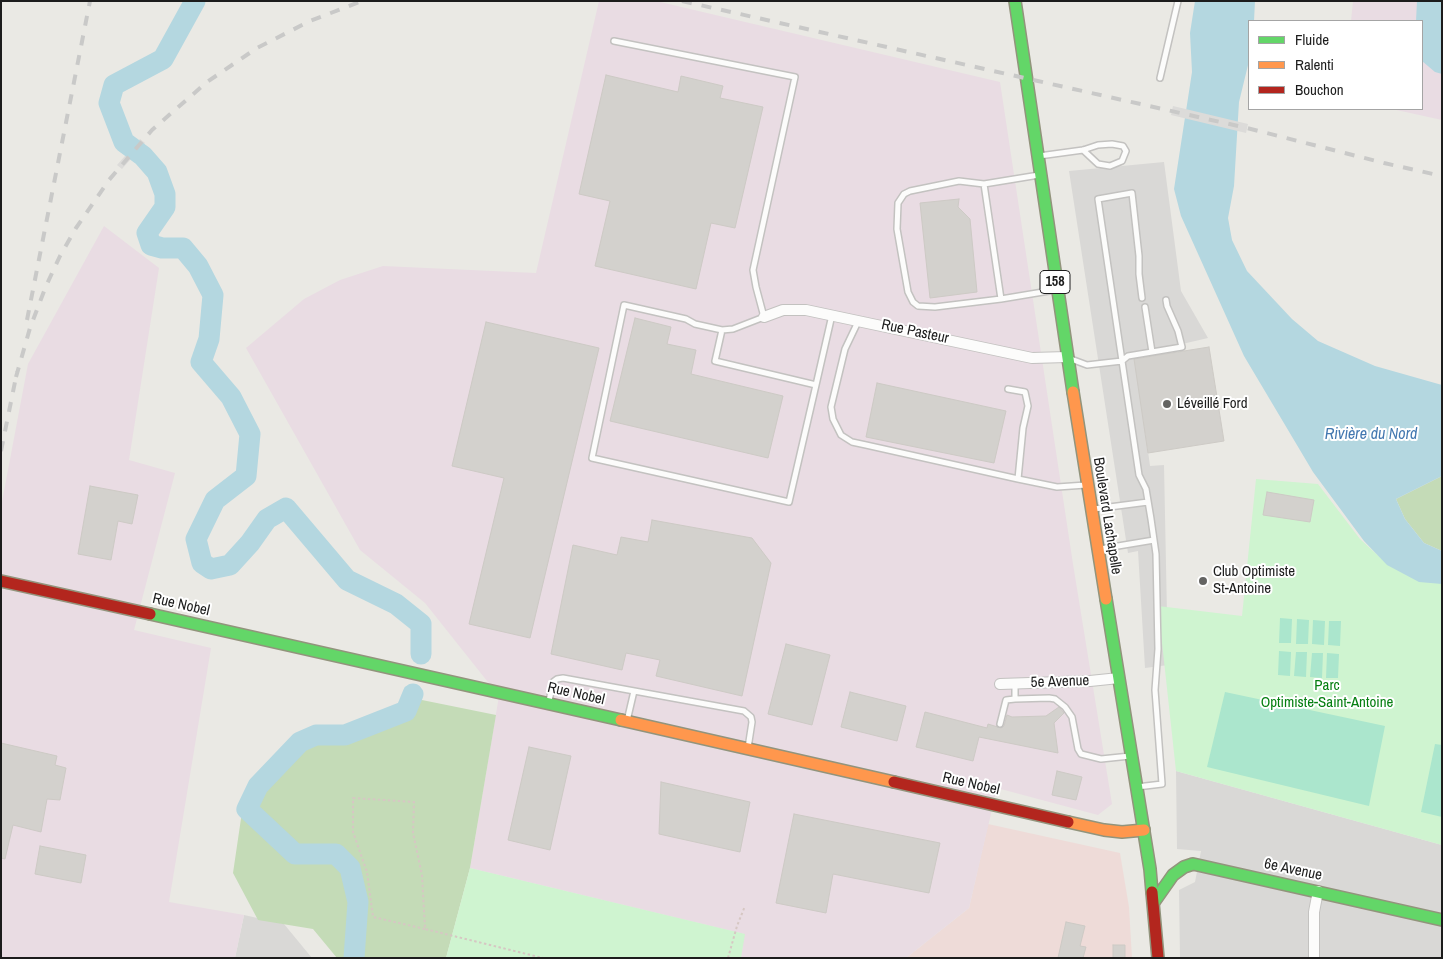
<!DOCTYPE html>
<meta charset="utf-8">
<style>
body{margin:0}
#map{position:relative;width:1443px;height:959px;overflow:hidden;background:#eae9e4;font-family:"Archivo Narrow",sans-serif}
canvas{display:block}
.frame{position:absolute;inset:0;border:2px solid #1c1c1c;pointer-events:none}
.legend{position:absolute;left:1248px;top:20px;width:175px;height:90px;box-sizing:border-box;background:#fff;border:1px solid #a4a4a4;margin:0;padding:6px 9px;list-style:none;font-size:15px;color:#1c1c1c}
.legend li{display:flex;align-items:center;gap:10px;height:25px}
.legend b{width:25px;border:1px solid #a4a4a4}
</style>
<div id="map">
<canvas width="1443" height="959"></canvas>
<div class="frame"></div>
<ul class="legend">
<li><b style="height:6px;background:#63d668"></b>Fluide</li>
<li><b style="height:6px;background:#ff974d"></b>Ralenti</li>
<li><b style="height:6px;background:#b3261e"></b>Bouchon</li>
</ul>
</div>
<script>
const g = document.querySelector('canvas').getContext('2d');
g.lineJoin = 'round';
function fillPath(path, color) { g.fillStyle = color; g.fill(path, 'evenodd'); }
const shape = rows => new Path2D(rows.map(r => 'M' + r).join(''));
function strokePath(path, color, width, dash) { g.strokeStyle = color; g.lineWidth = width; g.lineCap = dash ? 'butt' : 'round'; g.setLineDash(dash || []); g.stroke(path); }
function drawText(font, color, halo, rows, align = 'center') {
  g.font = font + ' "Archivo Narrow",sans-serif'; g.lineWidth = 4; g.setLineDash([]); g.textBaseline = 'middle'; g.strokeStyle = halo; g.fillStyle = color; for (const [text, x, y, turn = 0] of rows) {
    g.save(); g.translate(x, y); g.rotate((+turn || 0) * Math.PI / 180); g.textAlign = isNaN(turn) ? turn : align; if (halo) g.strokeText(text, 0, 0); g.fillText(text, 0, 0); g.restore();
  }
}
fillPath(shape([
 [1164,162,1181,291,1208,338,1135,355,1150,466,1164,465,1168,665,1145,668,1138,551,1128,553,1069,171],
 [1176,771,1442,845,1442,958,1180,958,1179,890,1195,882,1201,851,1177,849],
 [244,915,284,924,312,958,235,958]
]), '#d9d8d6');
fillPath(shape([
 [988,824,1120,853,1129,907,1132,958,906,958,969,908]
]), '#eedbd8');
fillPath(shape([
 [599,1,656,1,1000,82,1073,564,1112,804,1098,815,997,788,969,908,906,958,741,958,744,934,470,868,499,696,425,603,360,550,246,348,304,299,340,280,383,266,536,273],
 [1353,1,1442,1,1442,120,1392,109,1422,109,1422,21,1351,21],
 [104,226,159,268,129,460,175,473,134,630,211,648,169,902,244,915,235,958,1,958,1,507,28,364]
]), '#e9dce3');
fillPath(shape([
 [1442,476,1442,551,1424,543,1405,519,1396,499],
 [417,699,496,715,470,868,446,958,337,958,313,929,258,920,233,873,243,805,273,767,296,748,332,736,351,739]
]), '#c4dbb7');
fillPath(shape([
 [1256,479,1318,484,1360,539,1385,562,1442,584,1442,845,1176,771,1158,606,1242,616],
 [470,868,745,934,741,958,446,958]
]), '#cff4d0');
fillPath(shape([
 [1280,618,1292,619,1291,643,1279,643],
 [1297,619,1309,620,1308,644,1296,644],
 [1313,620,1325,621,1324,645,1312,644],
 [1329,621,1341,621,1340,646,1328,645],
 [1279,651,1291,652,1290,676,1278,675],
 [1296,652,1307,652,1306,677,1294,676],
 [1312,653,1323,653,1322,678,1310,677],
 [1327,653,1339,654,1338,678,1326,678],
 [1225,692,1385,726,1369,806,1207,767],
 [1435,744,1442,745,1442,817,1421,812]
]), '#abe6cd');
fillPath(shape([
 [1195,1,1255,1,1254,21,1249,21,1249,61,1239,102,1234,186,1228,218,1232,240,1247,271,1292,319,1318,341,1375,366,1442,385,1442,476,1396,499,1405,519,1424,543,1442,551,1442,584,1419,582,1387,565,1364,541,1313,472,1244,356,1181,216,1174,189,1192,72,1190,33],
 [1417,1,1442,1,1442,74,1435,72,1422,61,1422,21,1416,21]
]), '#b4d7e0');
fillPath(shape([
 [1173,106,1248,124,1246,133,1171,115],
 [140,139,145,143,122,169,117,165]
]), '#dcdbd9');
strokePath(shape([
 [195,1,163,59,114,85,109,103,124,142,143,156,157,172,165,194,165,207,147,233,151,245,162,248,183,248,198,266,213,295,209,339,201,362,231,397,250,434,246,476,215,500,196,539,202,563,211,569,230,565,250,543,267,519,286,508,347,580,396,604,421,624,421,654],
 [354,958,358,902,350,868,336,854,295,854,247,809,258,786,300,742,316,735,345,735,406,711,413,694]
]), '#b4d7e0', 21);
const building = shape([
 [606,75,678,92,681,76,723,86,720,98,763,107,735,228,711,223,696,289,595,266,610,201,579,194,606,75],
 [959,199,958,207,970,219,977,292,930,298,920,203,959,199],
 [635,318,671,327,667,344,696,350,691,374,783,396,768,458,610,421,635,318],
 [486,322,599,348,530,638,469,624,504,478,452,466,486,322],
 [1209,347,1224,441,1148,453,1134,359,1209,347],
 [877,383,1006,411,994,463,866,437,877,383],
 [90,486,138,495,132,524,118,521,111,560,78,554,90,486],
 [1267,492,1314,500,1310,522,1263,515,1267,492],
 [652,520,752,538,771,563,742,696,656,676,660,660,626,653,622,670,551,654,573,545,617,555,621,537,648,542,652,520],
 [786,644,830,655,812,725,768,714,786,644],
 [850,692,906,706,897,741,841,727,850,692],
 [1059,707,1064,713,1054,723,1058,753,979,737,973,761,916,747,925,712,987,728,988,724,1001,728,1004,726,1007,715,1012,717,1046,716,1059,707],
 [1,743,57,756,55,765,66,768,60,800,47,799,41,832,13,825,5,859,1,858,1,743],
 [529,747,571,756,550,850,508,840,529,747],
 [1057,771,1082,777,1076,800,1052,795,1057,771],
 [661,782,750,802,740,852,659,834,661,782],
 [794,814,940,843,929,893,833,874,826,913,776,903,794,814],
 [40,846,86,855,81,883,35,874,40,846],
 [1066,922,1085,926,1080,946,1086,947,1083,958,1058,958,1066,922],
 [1113,945,1125,945,1125,958,1113,958,1113,945]
]);
fillPath(building, '#d3d1cd');
strokePath(building, '#cdcac5', 1);
const lane = shape([
 [614,41,795,77,753,270,756,287,764,317,733,329,722,330],
 [1160,78,1178,1],
 [1039,156,1083,150,1098,145,1112,144,1123,146,1126,151,1122,161,1110,166,1098,164,1083,150],
 [1039,175,984,184,1001,299,1055,290],
 [984,184,959,181,910,191,904,194,898,203,897,229,908,292,913,302,918,306,935,307,1001,299],
 [1142,298,1139,274,1139,256,1132,193,1098,199,1122,361,1128,356,1182,347,1178,331,1167,306,1166,300],
 [1145,307,1152,352],
 [857,320,856,326,845,349,831,407,833,419,841,435,852,442,866,445,1018,479],
 [1071,359,1087,365,1122,361,1139,475,1146,489,1151,519,1156,554,1158,649,1155,690,1162,784,1137,787],
 [816,385,715,361,722,330,695,324,686,319,624,305,592,458,789,502,816,385,832,315],
 [1008,389,1025,392,1028,406,1023,428,1018,479,1057,487,1086,485],
 [1094,509,1148,502],
 [1100,549,1154,540],
 [1015,684,1015,699,1049,698,1055,699,1065,707,1072,717,1078,749,1081,754,1101,759,1130,756],
 [549,701,553,682,557,679,563,678,744,711,751,717,752,722,748,748],
 [627,721,634,691],
 [1000,724,1006,700,1015,699]
]);
const street = shape([
 [764,317,783,310,806,310,1032,358,1067,357],
 [1000,684,1090,681,1119,678],
 [1314,958,1314,912,1318,891]
]);
const fast = shape([
 [1015,1,1073,392],
 [1106,599,1150,869,1152,892],
 [150,614,621,720],
 [1154,902,1173,875,1184,867,1193,864,1442,920]
]);
const slow = shape([
 [1073,392,1106,599],
 [621,720,894,782],
 [1068,822,1104,830,1122,832,1144,830]
]);
const jam = shape([
 [1,581,150,614],
 [894,782,1068,822],
 [1152,892,1158,958]
]);
strokePath(lane, '#c3c2c0', 8);
strokePath(street, '#c3c2c0', 12);
strokePath(fast, '#92947c', 14);
strokePath(slow, '#92947c', 14);
strokePath(jam, '#92947c', 14);
strokePath(shape([
 [425,929,373,917,367,872,353,832,353,798,414,802,413,833,422,875,425,929,543,958],
 [728,958,737,926,745,906]
]), '#d6c7c3', 2, [2.5, 2.5]);
strokePath(lane, '#fcfcfb', 5);
strokePath(street, '#fcfcfb', 10);
strokePath(fast, '#63d668', 11);
strokePath(slow, '#ff974d', 11);
strokePath(jam, '#b3261e', 11);
strokePath(shape([
 [682,1,1247,128,1384,163,1442,176],
 [27,320,90,1],
 [16,377,30,328,46,286,60,256,76,228,109,180,152,130,207,82,257,48,310,21,362,1],
 [1,451,17,372]
]), '#c9c9c8', 4, [10, 10]);
for (const [x, y, r, color] of [
 [1167,404,5,"#646462"],
 [1203,581,5,"#646462"]
]) { const dot = new Path2D(); dot.arc(x, y, r, 0, 2 * Math.PI); g.fillStyle = color; g.fill(dot); strokePath(dot, '#fff', 2); }
for (const [x, y, w] of [
 [1055,282,30]
]) { const box = new Path2D(); box.roundRect(x - w / 2, y - 11.5, w, 23, 4); g.fillStyle = '#fff'; g.fill(box); strokePath(box, '#1c1c1c', 1); }
drawText('bold 14px', '#1c1c1c', null, [
 ["158",1055,282]
]);
drawText('15px', '#1c1c1c', '#fff', [
 ["Rue Pasteur",915,332,12],
 ["Boulevard Lachapelle",1107,516,81],
 ["Rue Nobel",181,605,13],
 ["5e Avenue",1060,682,-2],
 ["Rue Nobel",576,694,13],
 ["Rue Nobel",971,784,13],
 ["6e Avenue",1293,870,12]
]);
drawText('15px', '#1c1c1c', '#fff', [
 ["Léveillé Ford",1177,404],
 ["Club Optimiste",1213,572],
 ["St-Antoine",1213,589]
], 'left');
drawText('15px', '#057f10', '#fff', [
 ["Parc",1327,686],
 ["Optimiste-Saint-Antoine",1327,703]
]);
drawText('italic 16px', '#4378b0', '#fff', [
 ["Rivière du Nord",1371,435]
]);
</script>
